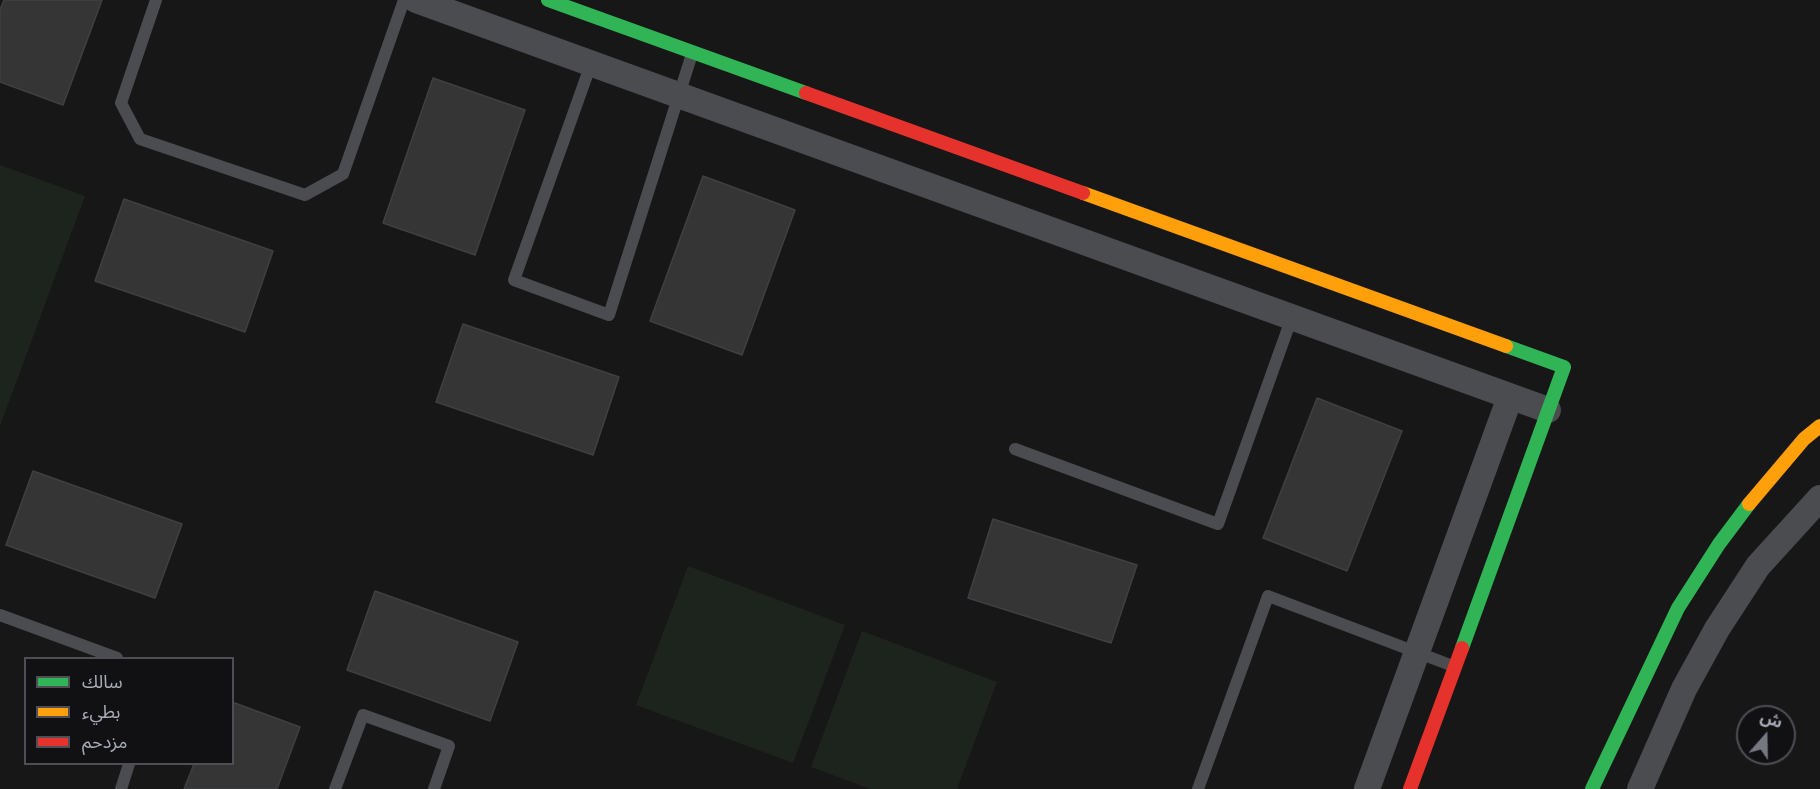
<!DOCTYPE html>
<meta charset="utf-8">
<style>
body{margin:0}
#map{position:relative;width:1820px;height:789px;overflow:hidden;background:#171717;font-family:Signika,"Noto Sans Arabic",sans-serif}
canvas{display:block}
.legend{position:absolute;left:24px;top:657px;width:210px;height:108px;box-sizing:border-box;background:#111113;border:2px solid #4d4f55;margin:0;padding:8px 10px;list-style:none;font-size:18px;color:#a8adb8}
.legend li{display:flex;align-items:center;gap:12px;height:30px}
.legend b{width:30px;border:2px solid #4d4f55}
.north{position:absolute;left:1736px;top:705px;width:60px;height:60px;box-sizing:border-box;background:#111113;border:2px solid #4d4f55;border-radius:50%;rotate:20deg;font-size:16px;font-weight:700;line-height:24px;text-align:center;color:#a8adb8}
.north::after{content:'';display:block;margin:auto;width:21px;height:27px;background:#757880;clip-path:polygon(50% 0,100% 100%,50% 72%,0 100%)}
</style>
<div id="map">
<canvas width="1820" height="789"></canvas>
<ul class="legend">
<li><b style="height:8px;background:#30b455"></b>سالك</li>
<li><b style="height:8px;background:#ff9f0a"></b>بطيء</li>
<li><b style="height:8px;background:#e5322d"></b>مزدحم</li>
</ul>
<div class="north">ش</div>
</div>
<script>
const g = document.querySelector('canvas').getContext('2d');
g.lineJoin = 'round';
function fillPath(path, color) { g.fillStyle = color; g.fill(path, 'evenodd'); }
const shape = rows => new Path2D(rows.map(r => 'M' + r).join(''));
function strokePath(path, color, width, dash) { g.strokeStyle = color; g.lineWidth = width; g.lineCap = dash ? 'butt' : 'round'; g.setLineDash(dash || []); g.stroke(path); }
fillPath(shape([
 [0,165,85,196,0,426],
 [688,566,845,625,793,763,636,705],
 [862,631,997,682,957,789,870,789,811,767]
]), '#1d241e');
const building = shape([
 [4,0,102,0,63,105,0,82,0,10,4,0],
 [433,78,525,110,475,255,383,223,433,78],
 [703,176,795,210,742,355,650,321,703,176],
 [124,199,273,251,245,332,95,281,124,199],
 [463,324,619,377,593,455,436,402,463,324],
 [1317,398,1402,431,1347,571,1263,538,1317,398],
 [33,471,182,524,155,598,6,545,33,471],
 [993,519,1137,565,1111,643,968,598,993,519],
 [375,591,518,642,490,721,347,670,375,591],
 [232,702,300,727,277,789,184,789,194,764,232,764,232,702]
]);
fillPath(building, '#353536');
strokePath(building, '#3f4043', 1.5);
strokePath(shape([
 [156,0,121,103,140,139,305,195,343,174,404,0],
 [591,64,514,280,609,315,692,54],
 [1015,449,1218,524,1292,317],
 [0,615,117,658],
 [121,789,129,764],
 [335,789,363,715,449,746,434,789],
 [1198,789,1268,596,1453,666]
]), '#4b4c50', 12);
strokePath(shape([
 [416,0,1548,410],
 [1367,789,1510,397],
 [1640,789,1684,689,1717,629,1758,566,1820,498]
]), '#4b4c50', 26);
strokePath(shape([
 [548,0,806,93],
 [1462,648,1564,367,1506,346],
 [1592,789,1678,608,1719,544,1749,504]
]), '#30b455', 14);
strokePath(shape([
 [1083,193,1506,346],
 [1749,504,1804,439,1820,426]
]), '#ff9f0a', 14);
strokePath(shape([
 [806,93,1083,193],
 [1410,789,1462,648]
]), '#e5322d', 14);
</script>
